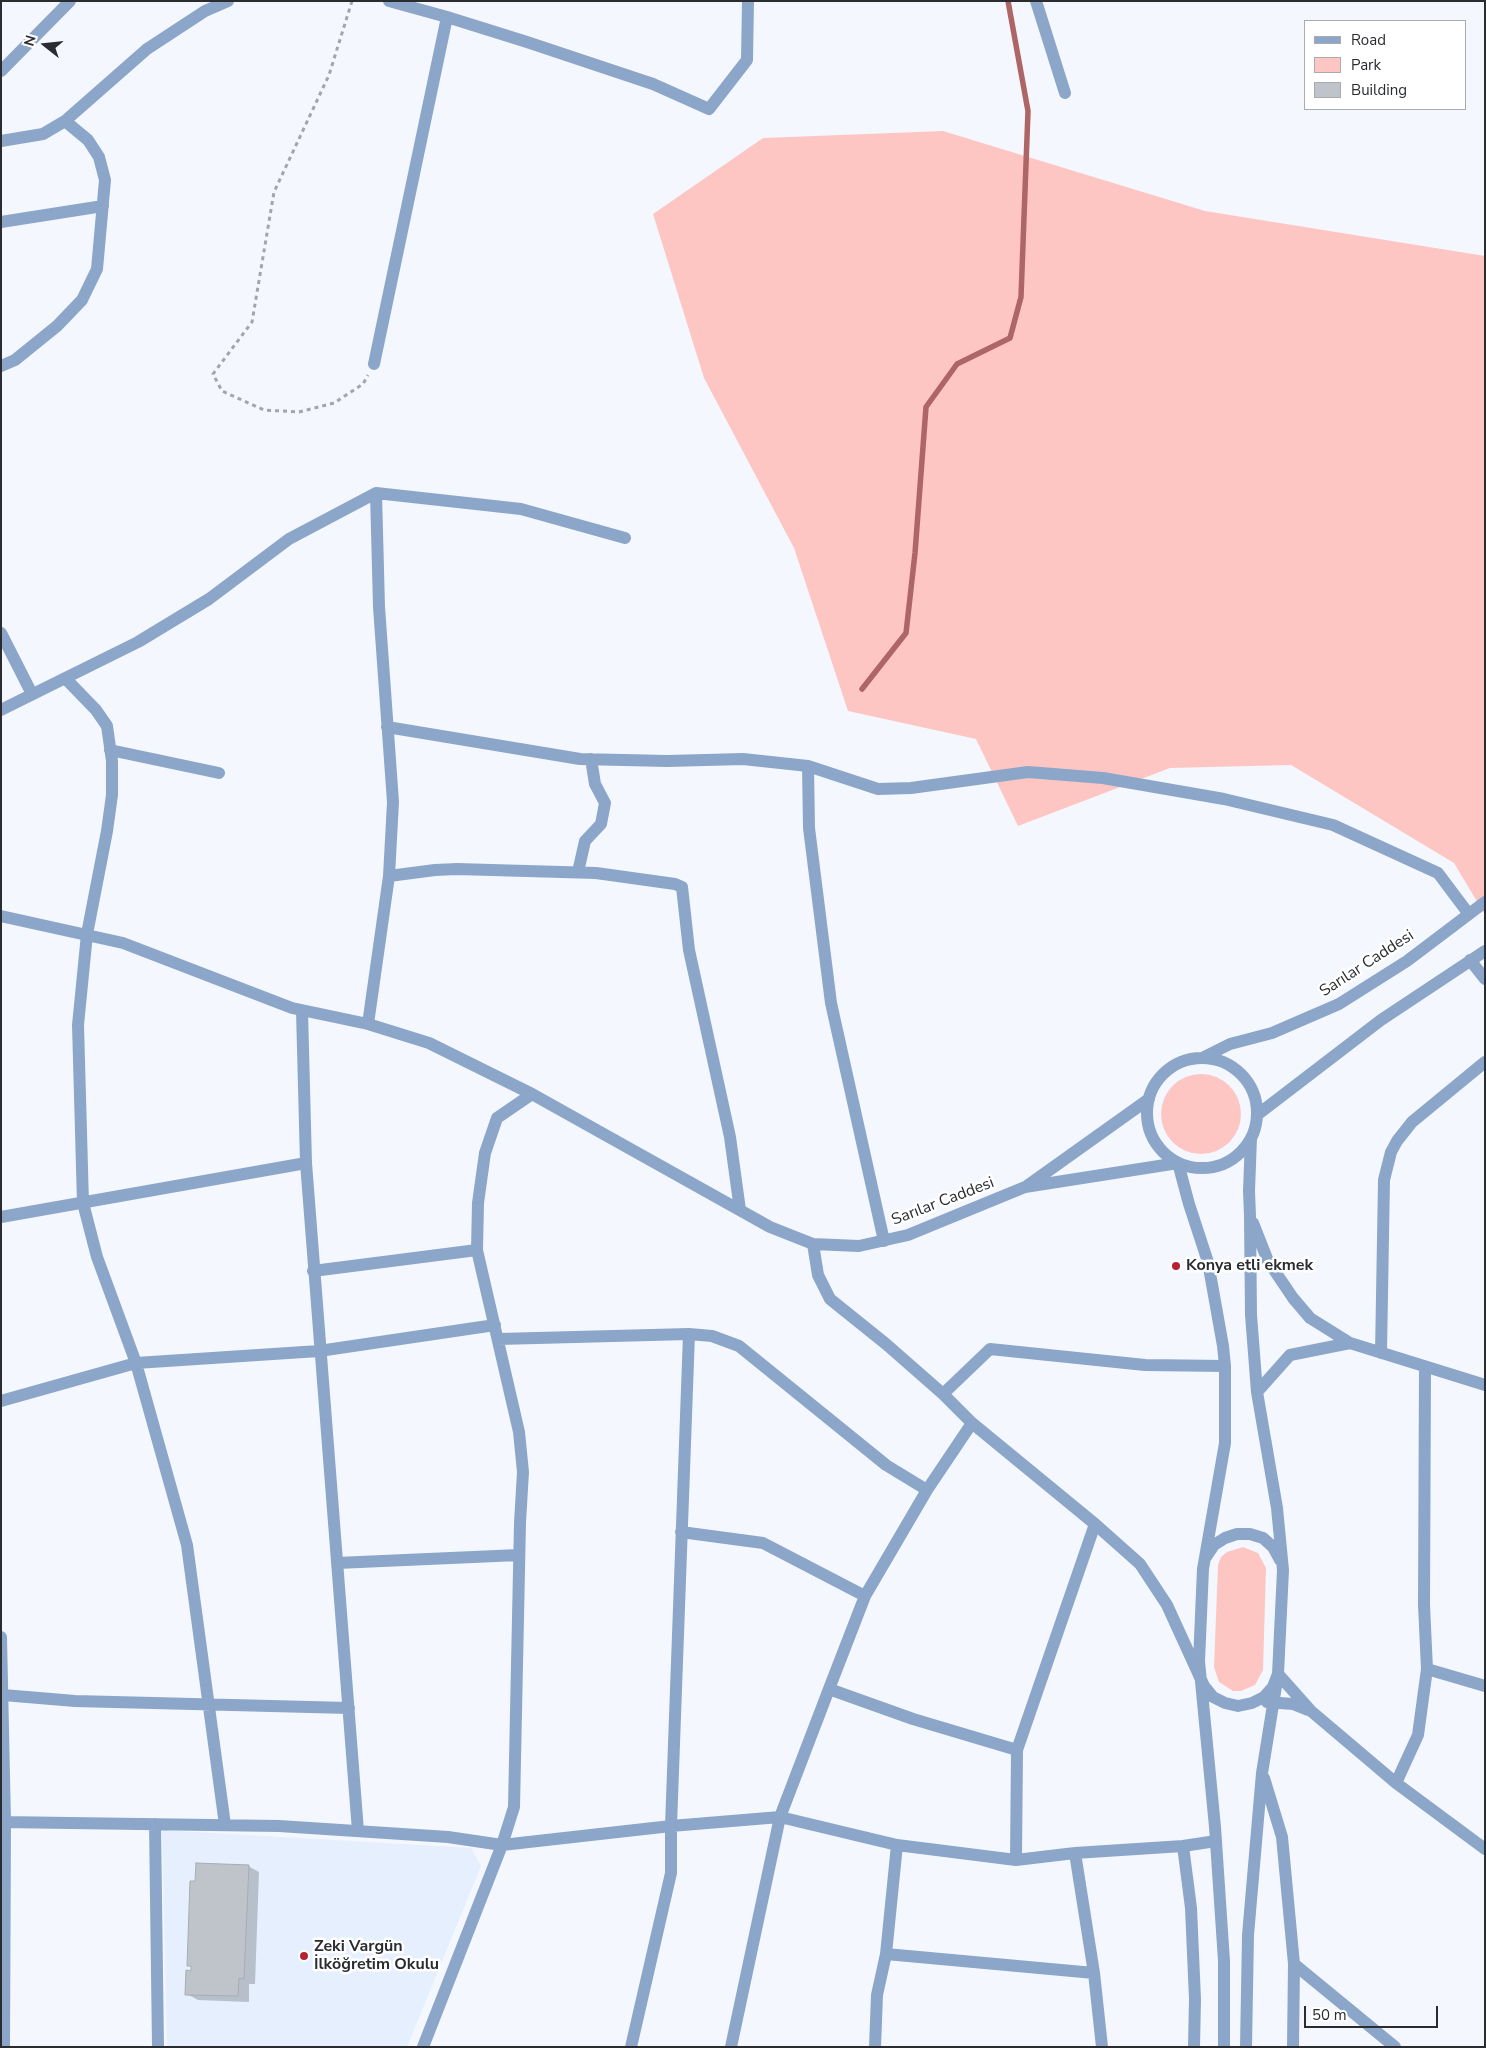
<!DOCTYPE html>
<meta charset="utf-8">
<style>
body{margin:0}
#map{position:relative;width:1486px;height:2048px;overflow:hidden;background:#f4f8fe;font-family:"Nunito Sans",sans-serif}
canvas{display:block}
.frame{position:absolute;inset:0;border:2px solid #2a2c2f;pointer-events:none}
.legend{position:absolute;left:1304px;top:20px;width:162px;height:90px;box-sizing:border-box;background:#fff;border:1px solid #aaabac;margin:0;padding:6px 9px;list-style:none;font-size:15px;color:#2a2c2f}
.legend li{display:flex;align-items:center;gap:10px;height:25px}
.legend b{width:25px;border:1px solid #aaabac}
.north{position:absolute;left:20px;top:20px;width:50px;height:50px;-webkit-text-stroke:4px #fff;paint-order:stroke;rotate:286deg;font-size:14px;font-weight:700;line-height:20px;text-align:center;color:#2a2c2f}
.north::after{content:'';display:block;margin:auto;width:18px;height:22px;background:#2a2c2f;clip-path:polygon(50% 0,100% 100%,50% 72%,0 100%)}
.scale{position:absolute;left:1304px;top:2006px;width:134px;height:22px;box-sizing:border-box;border:2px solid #2a2c2f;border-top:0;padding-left:6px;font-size:15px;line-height:18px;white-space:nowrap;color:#2a2c2f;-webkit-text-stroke:4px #fff;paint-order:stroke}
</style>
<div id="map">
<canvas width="1486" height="2048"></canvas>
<div class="frame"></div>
<ul class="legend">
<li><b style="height:6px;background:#8ca6c9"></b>Road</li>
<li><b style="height:14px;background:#fec6c3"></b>Park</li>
<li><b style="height:14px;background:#bfc4cb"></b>Building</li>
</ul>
<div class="north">N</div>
<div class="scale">50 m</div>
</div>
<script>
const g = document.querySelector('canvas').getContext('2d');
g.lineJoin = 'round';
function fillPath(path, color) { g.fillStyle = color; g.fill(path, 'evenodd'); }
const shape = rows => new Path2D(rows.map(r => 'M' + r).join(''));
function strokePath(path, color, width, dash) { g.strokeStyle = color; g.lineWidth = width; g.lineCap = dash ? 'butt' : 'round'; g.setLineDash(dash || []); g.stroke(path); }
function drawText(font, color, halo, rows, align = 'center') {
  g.font = font + ' "Nunito Sans",sans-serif'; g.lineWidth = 5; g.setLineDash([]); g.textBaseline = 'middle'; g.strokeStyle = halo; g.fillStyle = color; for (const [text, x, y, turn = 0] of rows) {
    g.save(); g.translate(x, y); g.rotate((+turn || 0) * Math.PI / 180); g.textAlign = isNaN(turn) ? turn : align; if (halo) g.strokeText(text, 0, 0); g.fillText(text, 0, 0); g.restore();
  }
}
fillPath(shape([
 [162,1830,471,1848,481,1866,407,2047,167,2047]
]), '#e5effd');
fillPath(shape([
 [943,131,1205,211,1485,256,1485,915,1454,863,1291,765,1170,768,1018,826,976,739,848,711,794,548,704,378,653,214,763,138],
 '1161 1114a40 40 0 1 1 80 0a40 40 0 1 1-80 0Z',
 [1243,1547,1258,1553,1266,1568,1263,1670,1255,1685,1241,1691,1233,1691,1219,1682,1214,1667,1218,1565,1221,1557,1227,1552]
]), '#fec6c3');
fillPath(shape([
 [248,1866,259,1872,255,1984,249,1984,249,2002,198,2000,187,1994,193,1968,188,1965]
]), '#0003');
strokePath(shape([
 [862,689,906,633,915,553,926,407,957,364,1010,338,1021,297,1028,111,1008,1]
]), '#ae6566', 5.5);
const building = shape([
 [196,1863,249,1865,244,1979,239,1978,238,1996,185,1995,186,1970,191,1971,191,1966,187,1966,190,1881,195,1881,196,1863]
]);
fillPath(building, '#bfc4cb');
strokePath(building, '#a8adb4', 1);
strokePath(shape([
 [352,1,329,75,274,192,252,322,213,374,222,391,264,410,299,412,334,403,363,384,368,375]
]), '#a2a5aa', 3, [4, 4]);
strokePath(shape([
 [389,1,447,17,527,42,653,84,709,109,747,60,748,1],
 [1036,1,1065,93],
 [1,71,70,1],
 [1,141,43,134,65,121,147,49,205,11,228,1],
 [1,222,103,206],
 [374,364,447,17],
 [1,366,15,360,57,326,82,300,97,269,105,180,99,157,88,140,65,121],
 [1,633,32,694],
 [65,678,96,710,107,726,112,761,112,795,107,831,87,934,78,1025,83,1203,97,1257,136,1363,187,1545,225,1825],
 [1,710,138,642,209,599,289,539,376,493,521,509,625,538],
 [387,727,580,759,667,761,743,759,808,766,878,789,911,788,1028,772,1103,778,1224,799,1333,825,1438,873,1468,913],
 [110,750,219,773],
 [808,766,809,828,831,1003,884,1241],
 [578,872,585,841,601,824,605,803,595,784,591,759],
 [389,876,435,870,457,869,596,873,675,884,682,887,689,950,730,1137,740,1210],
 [1,916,123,943,292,1008,368,1024,429,1043,532,1094,770,1227,813,1244,859,1246,908,1235,1025,1187,1178,1163,1189,1204,1208,1262,1223,1346,1225,1366,1225,1443,1203,1569,1199,1661,1215,1827,1224,1961,1224,2047],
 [1470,960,1485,979],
 [302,1011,306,1163,358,1831],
 [368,1024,389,876,393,802,379,607,376,493],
 [1202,1058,1230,1044,1272,1033,1339,1004,1407,961,1485,902],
 '1147 1113a55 55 0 1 1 110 0a55 55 0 1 1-110 0Z',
 [1257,1115,1381,1020,1485,951],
 [1027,1186,1149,1099],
 [1,1217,306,1163],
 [1253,1223,1268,1261,1293,1298,1310,1318,1350,1343,1485,1385],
 [813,1244,818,1275,830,1299,886,1344,943,1394,972,1423,1095,1524,1140,1564,1167,1605,1204,1686,1213,1697,1225,1703,1238,1706,1252,1703,1264,1697,1273,1687,1278,1674,1311,1711,1396,1783,1485,1849],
 [313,1271,477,1250],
 [499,1339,689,1334,712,1336,739,1346,886,1465,927,1490],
 [1381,1353,1384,1180,1391,1152,1397,1141,1412,1122,1485,1062],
 [1425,1367,1424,1605,1427,1669],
 [1257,1392,1290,1355,1350,1343],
 [943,1394,990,1349,1145,1365,1225,1366],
 [1,1401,136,1363,319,1351,495,1325],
 [681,1532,763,1543,865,1596],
 [1206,1557,1214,1545,1225,1538,1237,1534,1250,1534,1263,1538,1273,1547,1280,1560],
 [337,1563,519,1555],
 [1,1637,5,1822,4,2047],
 [829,1689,913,1719,1017,1750],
 [3,1695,75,1701,349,1708],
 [1267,1702,1293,1704,1308,1710],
 [1264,1778,1282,1837,1294,1964,1293,2047],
 [1396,1783,1418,1735,1427,1669,1485,1686],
 [1,1822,279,1826,448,1837,502,1845,671,1826,780,1817,897,1845,1016,1860,1075,1853,1183,1846,1216,1841],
 [155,1824,158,2047],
 [1183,1846,1191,1908,1195,1999,1194,2047],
 [1075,1853,1094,1973,1102,2047],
 [1016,1860,1017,1750,1095,1524],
 [886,1954,1094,1973],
 [1294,1964,1395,2047],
 [423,2047,502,1845,514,1807,520,1523,523,1472,519,1432,477,1250,478,1203,485,1153,497,1118,532,1094],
 [631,2047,671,1873,671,1826,689,1334],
 [731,2047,780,1817,829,1689,865,1596,927,1490,972,1423],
 [875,2047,877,1995,886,1954,897,1845],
 [1246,2047,1248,1935,1262,1773,1278,1674,1283,1570,1277,1508,1257,1392,1251,1315,1250,1216,1249,1191,1251,1138]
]), '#8ca6c9', 12);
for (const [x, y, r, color] of [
 [1176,1266,5,"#b42234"],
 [304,1956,5,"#b42234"]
]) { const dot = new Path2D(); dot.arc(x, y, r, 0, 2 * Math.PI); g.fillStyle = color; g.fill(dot); strokePath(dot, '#fff', 2); }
drawText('16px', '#2a2c2f', '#fff', [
 ["Sarılar Caddesi",1367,964,-33],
 ["Sarılar Caddesi",943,1202,-21]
]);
drawText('bold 16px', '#2a2c2f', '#fff', [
 ["Konya etli ekmek",1186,1266],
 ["Zeki Vargün",314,1947],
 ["İlköğretim Okulu",314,1965]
], 'left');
</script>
